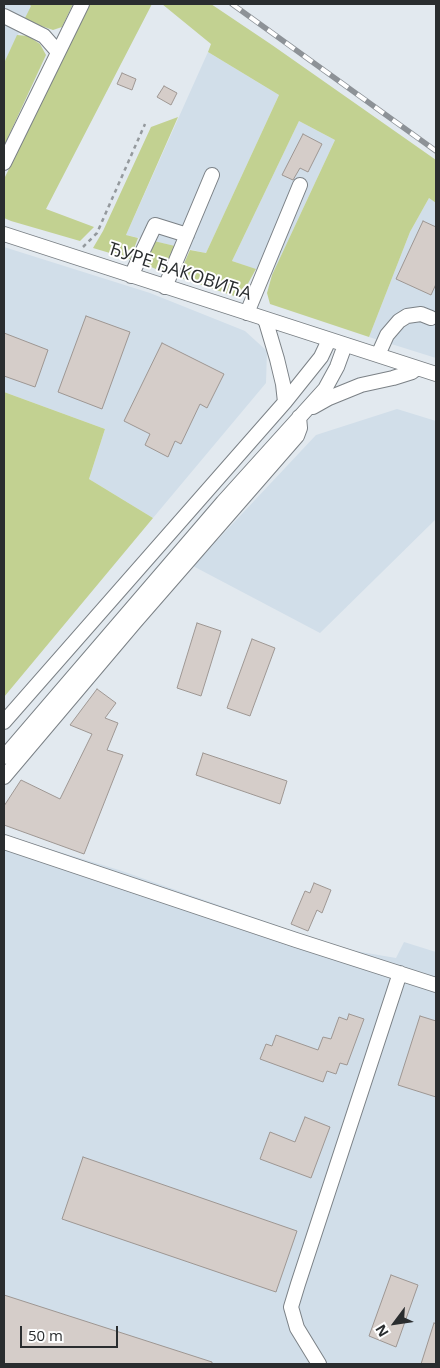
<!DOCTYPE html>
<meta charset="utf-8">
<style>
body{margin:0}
#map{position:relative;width:440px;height:1368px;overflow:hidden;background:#e2e9ef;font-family:"Open Sans",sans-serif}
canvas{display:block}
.frame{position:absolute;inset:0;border:5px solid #2a2d2f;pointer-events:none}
.north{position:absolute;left:370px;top:1298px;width:50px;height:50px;-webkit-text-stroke:4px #fff;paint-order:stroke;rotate:239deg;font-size:14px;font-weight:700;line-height:20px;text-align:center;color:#2a2d2f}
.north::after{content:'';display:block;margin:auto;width:18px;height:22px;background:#2a2d2f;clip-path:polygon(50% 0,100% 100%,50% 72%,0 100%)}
.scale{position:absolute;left:20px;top:1326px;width:98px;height:22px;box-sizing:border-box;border:2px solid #2a2d2f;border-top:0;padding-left:6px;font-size:15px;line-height:18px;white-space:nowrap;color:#2a2d2f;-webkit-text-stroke:4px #fff;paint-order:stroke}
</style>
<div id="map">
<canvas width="440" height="1368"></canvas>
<div class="frame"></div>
<div class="north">N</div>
<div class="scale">50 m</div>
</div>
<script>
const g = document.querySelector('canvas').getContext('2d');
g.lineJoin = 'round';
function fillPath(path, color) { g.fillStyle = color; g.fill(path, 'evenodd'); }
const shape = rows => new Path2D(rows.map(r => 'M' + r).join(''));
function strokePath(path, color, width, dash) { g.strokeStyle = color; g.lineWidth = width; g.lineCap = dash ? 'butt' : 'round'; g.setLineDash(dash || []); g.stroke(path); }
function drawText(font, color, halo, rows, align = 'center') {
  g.font = font + ' "Open Sans",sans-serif'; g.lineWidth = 4; g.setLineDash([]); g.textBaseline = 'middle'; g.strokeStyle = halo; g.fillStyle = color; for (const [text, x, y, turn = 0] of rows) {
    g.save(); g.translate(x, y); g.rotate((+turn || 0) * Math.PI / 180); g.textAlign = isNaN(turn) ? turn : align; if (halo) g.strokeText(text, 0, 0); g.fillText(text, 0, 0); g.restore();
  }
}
fillPath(shape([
 [4,4,29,4,32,6,4,63],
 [208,52,279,95,206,253,126,235],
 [299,121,335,140,272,275,232,261],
 [429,198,436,203,436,358,369,337,410,232],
 [4,247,150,293,245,331,267,351,266,383,153,518,89,479,107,423,105,429,4,392],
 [397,409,436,421,436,519,320,633,193,566,316,435],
 [4,835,119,870,273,924,326,946,396,958,404,942,436,952,436,1364,4,1364]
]), '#d1dee9');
fillPath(shape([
 [29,4,73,4,62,27,53,30,24,20,31,6],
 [90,4,152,4,46,209,94,227,80,241,11,221,4,218,4,179],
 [162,4,211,4,272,45,436,160,436,203,429,198,410,232,369,337,270,304,267,293,272,275,335,140,299,121,232,261,256,269,240,298,178,277,190,250,206,253,279,95,208,52,211,44],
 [17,35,28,36,40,44,46,55,4,146,4,63],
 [178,117,126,235,138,238,130,259,93,248,103,231,151,127],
 [154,241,175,246,163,272,144,264],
 [4,392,105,429,89,479,153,518,4,697]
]), '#c2d191');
const building = shape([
 [122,73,136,79,132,90,117,84,122,73],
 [164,86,177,93,171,105,157,97,164,86],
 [303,134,322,144,308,172,300,168,293,180,282,175,303,134],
 [423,221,436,227,436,284,431,295,396,279,423,221],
 [86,316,130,332,102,409,58,392,86,316],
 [4,333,48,350,35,387,4,376,4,333],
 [162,343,224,374,207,408,200,404,181,444,175,441,168,457,145,445,150,434,124,421,162,343],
 [197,623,221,631,201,696,177,688,197,623],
 [252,639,275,648,250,716,227,708,252,639],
 [97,689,116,703,105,718,118,723,107,750,123,755,84,854,4,825,4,806,21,780,60,799,92,734,70,725,97,689],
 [203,753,287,781,280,804,196,775,203,753],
 [314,883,331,890,322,913,317,910,308,931,291,924,305,891,310,893,314,883],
 [349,1014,364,1019,347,1065,340,1063,336,1074,327,1071,323,1082,260,1059,266,1044,272,1046,276,1035,318,1050,323,1037,331,1039,339,1017,347,1020,349,1014],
 [420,1016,436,1021,436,1097,398,1085,420,1016],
 [305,1117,330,1127,311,1178,260,1159,270,1132,295,1142,305,1117],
 [83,1157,297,1231,276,1292,62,1219,83,1157],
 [391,1275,418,1285,396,1347,369,1336,391,1275],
 [4,1295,212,1362,212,1364,4,1364,4,1295],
 [434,1323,436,1324,436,1364,421,1364,434,1323]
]);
fillPath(building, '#d5cdc9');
strokePath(building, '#9e9793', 1);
const minor = shape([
 [4,16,44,36,58,52],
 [4,163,82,4],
 [4,234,436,374],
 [131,276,155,225,187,235],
 [165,287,212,175],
 [247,313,300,185],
 [263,318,266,322,277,359,283,384,285,402],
 [378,355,387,335,399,321,407,316,421,314,431,318],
 [313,407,329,398,361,385,393,378,412,372,417,368],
 [4,722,285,402,321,357,329,340],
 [4,757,223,502,325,389,337,367,345,345],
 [4,777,135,622,297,436,300,428,299,417],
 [4,842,296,940,436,985],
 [319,1364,297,1328,291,1307,298,1284,400,973]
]);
strokePath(minor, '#7b8186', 16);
strokePath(shape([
 [83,247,97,233,145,124]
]), '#94999d', 2.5, [4, 4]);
strokePath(minor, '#fff', 14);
const rail = shape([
 [232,4,436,151]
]);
strokePath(rail, '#8d9297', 5.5);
strokePath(rail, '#fff', 4, [11]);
drawText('18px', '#2a2d2f', '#fff', [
 ["ЂУРЕ ЂАКОВИЋА",180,272,18]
]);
</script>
